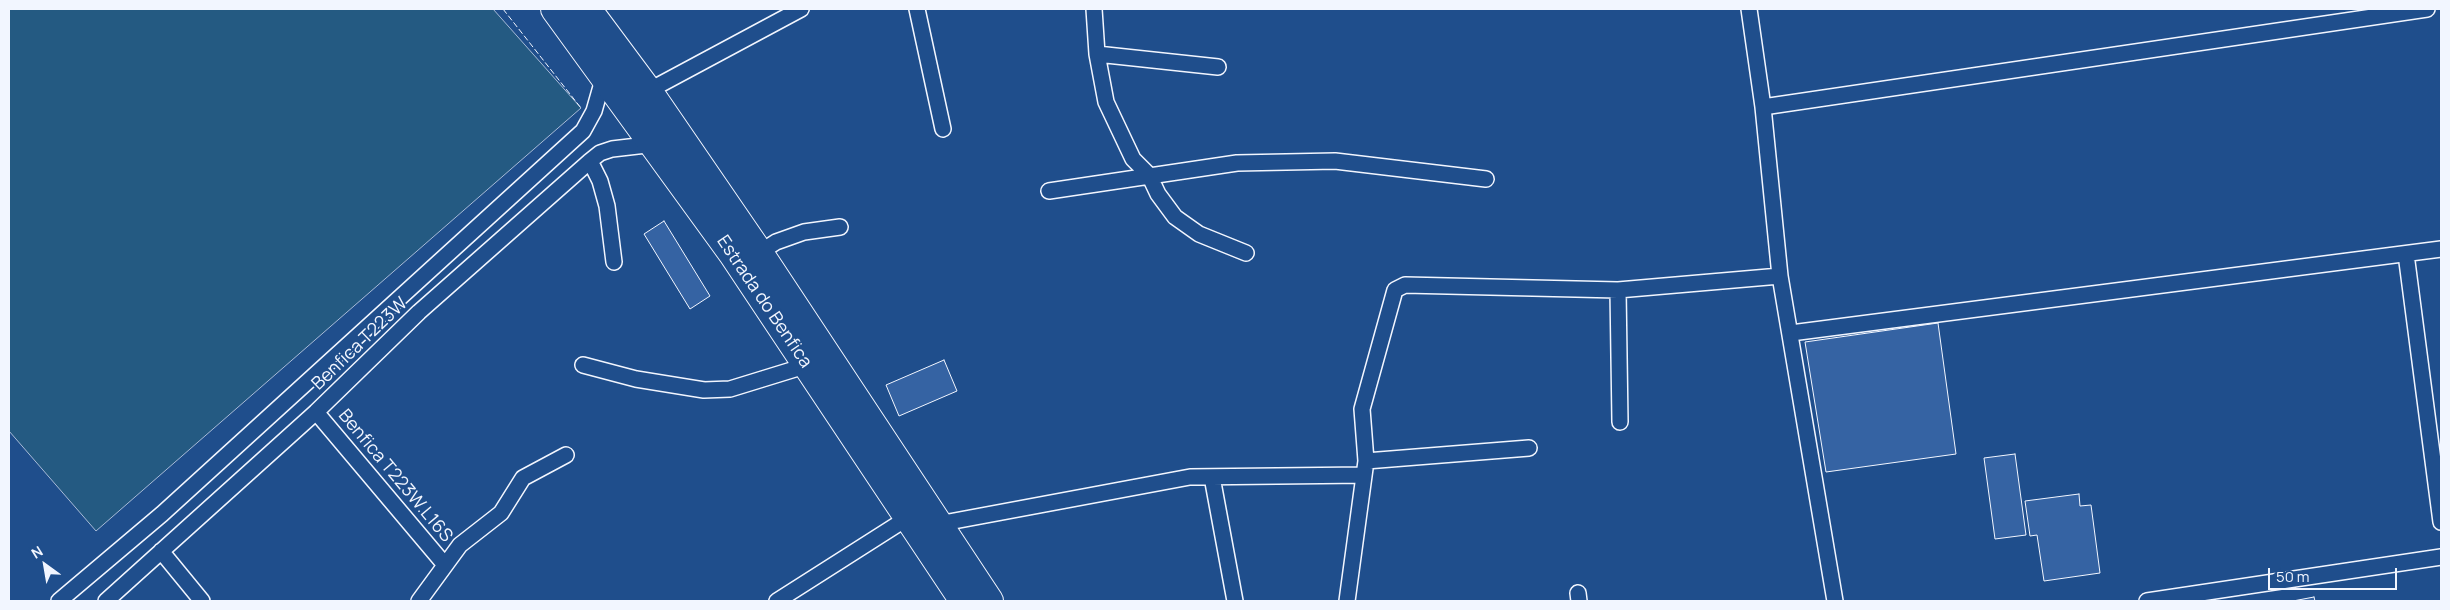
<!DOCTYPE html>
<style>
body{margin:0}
#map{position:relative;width:2450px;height:610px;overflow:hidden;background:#1f4e8c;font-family:Manrope,sans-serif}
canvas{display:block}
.frame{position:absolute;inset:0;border:10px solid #f2f6ff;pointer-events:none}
.north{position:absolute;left:20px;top:540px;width:50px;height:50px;-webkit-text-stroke:4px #1f4e8c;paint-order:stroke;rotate:328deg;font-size:14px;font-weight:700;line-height:20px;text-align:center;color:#f2f6ff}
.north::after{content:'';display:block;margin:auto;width:18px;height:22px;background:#f2f6ff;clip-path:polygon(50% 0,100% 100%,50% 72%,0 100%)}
.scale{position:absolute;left:2268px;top:568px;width:129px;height:22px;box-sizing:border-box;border:2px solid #f2f6ff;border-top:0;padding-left:6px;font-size:15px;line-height:18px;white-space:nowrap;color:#f2f6ff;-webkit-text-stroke:4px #1f4e8c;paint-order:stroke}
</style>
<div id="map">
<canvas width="2450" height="610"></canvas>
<div class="frame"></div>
<div class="north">N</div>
<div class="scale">50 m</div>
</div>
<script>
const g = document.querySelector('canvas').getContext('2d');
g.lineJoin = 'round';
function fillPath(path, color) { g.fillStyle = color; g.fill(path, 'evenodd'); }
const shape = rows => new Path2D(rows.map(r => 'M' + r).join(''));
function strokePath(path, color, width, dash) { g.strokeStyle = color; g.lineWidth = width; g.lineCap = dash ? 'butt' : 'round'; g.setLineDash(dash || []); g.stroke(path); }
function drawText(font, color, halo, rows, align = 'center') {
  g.font = font + ' Manrope,sans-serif'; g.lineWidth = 4; g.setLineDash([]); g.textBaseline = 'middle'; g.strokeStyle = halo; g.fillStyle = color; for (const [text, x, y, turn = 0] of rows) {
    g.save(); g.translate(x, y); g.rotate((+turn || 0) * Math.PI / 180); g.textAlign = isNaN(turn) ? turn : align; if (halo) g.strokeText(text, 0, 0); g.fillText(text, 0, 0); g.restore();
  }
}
const green = shape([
 [9,9,493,9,581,108,96,531,9,431,9,9]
]);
fillPath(green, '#245a82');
strokePath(green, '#a8bbd7', 1);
const building = shape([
 [664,221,710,296,690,309,644,234,664,221],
 [1938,323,1956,454,1826,472,1805,342,1938,323],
 [944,360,957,391,899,416,886,385,944,360],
 [2015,454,2026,535,1995,539,1984,458,2015,454],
 [2079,494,2080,506,2091,505,2100,573,2044,581,2037,535,2030,536,2025,501,2079,494],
 [2314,597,2315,601,2293,601,2314,597]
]);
fillPath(building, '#3563a3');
strokePath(building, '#f2f6ff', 1);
const street = shape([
 [917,9,943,129],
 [1094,9,1097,54,1106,102,1133,159,1149,175,1158,194,1175,217,1199,234,1246,253],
 [1749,9,1763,107,1780,276,1835,601],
 [1097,54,1218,67],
 [648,91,801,9],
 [1763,107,2427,9],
 [590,161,600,181,607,206,614,262],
 [1049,191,1237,163,1335,161,1486,179],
 [759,253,776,242,804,232,840,227],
 [2406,254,2441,522],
 [1618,290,1620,422],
 [1791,333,2441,249],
 [583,365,636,379,704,390,730,389,808,365],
 [316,412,445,565],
 [1366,461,1529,448],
 [1212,477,1235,601],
 [938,524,1190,477,1364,475],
 [161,551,202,601],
 [1578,593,1579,601],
 [59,601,162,514,583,131,594,111,604,76],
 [106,601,316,412,419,312,590,161,600,153,612,149,655,144],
 [419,601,460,545,501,513,523,478,566,455],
 [777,601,909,517],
 [1347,601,1366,461,1362,409,1395,290,1405,285,1618,290,1780,276],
 [2147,601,2441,557]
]);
const highway = shape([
 [555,9,733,254,964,601],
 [587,9,648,91,759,253,989,601]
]);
strokePath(street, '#f2f6ff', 18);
strokePath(highway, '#f2f6ff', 30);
strokePath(street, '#1f4e8c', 15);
strokePath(highway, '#1f4e8c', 28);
strokePath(shape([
 [503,9,581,108]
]), '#f2f6ff', 1, [6, 2.5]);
drawText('18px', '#f2f6ff', '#1f4e8c', [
 ["Estrada do Benfica",764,302,56],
 ["Benfica T223W",360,344,-44],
 ["Benfica T223W.L16S",395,476,50]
]);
</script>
